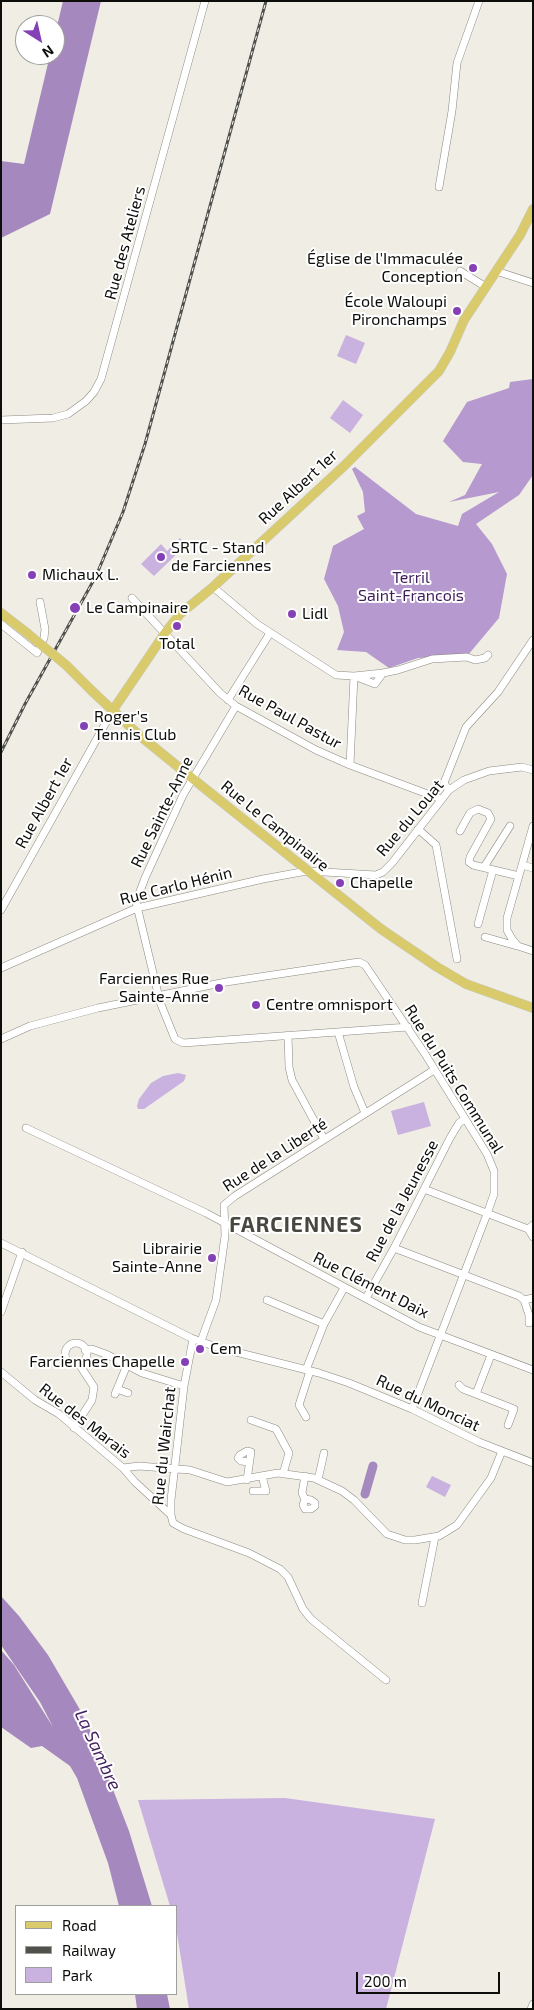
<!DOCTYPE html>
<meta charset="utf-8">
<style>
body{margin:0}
#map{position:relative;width:534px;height:2010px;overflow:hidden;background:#efede4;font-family:"Exo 2",sans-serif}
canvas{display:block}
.frame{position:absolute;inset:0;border:2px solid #0d0d0a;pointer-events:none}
.legend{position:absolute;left:15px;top:1905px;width:162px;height:90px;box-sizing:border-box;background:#fff;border:1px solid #9e9e9d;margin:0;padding:6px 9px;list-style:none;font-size:15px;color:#0d0d0a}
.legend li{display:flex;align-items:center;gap:10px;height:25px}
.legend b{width:25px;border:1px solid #9e9e9d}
.north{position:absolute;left:15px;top:15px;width:50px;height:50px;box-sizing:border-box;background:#fff;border:1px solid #9e9e9d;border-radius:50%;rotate:145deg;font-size:14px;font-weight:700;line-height:20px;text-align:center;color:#0d0d0a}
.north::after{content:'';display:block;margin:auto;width:18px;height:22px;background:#8440b4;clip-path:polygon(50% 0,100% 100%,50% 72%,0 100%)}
.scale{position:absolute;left:356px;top:1972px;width:144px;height:22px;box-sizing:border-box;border:2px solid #0d0d0a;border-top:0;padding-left:6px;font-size:15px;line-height:18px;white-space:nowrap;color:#0d0d0a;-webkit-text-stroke:4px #fff;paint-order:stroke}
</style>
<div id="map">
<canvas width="534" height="2010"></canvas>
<div class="frame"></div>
<ul class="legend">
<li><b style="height:6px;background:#d9ca6b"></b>Road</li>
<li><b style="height:6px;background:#51514c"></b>Railway</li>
<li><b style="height:14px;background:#c9b1e0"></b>Park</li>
</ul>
<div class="north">N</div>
<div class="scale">200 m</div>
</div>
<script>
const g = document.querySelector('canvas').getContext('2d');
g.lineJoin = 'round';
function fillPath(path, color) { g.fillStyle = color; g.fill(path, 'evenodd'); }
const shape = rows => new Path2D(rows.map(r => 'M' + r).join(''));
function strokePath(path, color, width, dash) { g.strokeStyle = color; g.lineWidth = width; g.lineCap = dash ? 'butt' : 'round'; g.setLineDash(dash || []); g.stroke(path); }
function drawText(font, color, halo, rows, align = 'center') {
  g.font = font + ' "Exo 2",sans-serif'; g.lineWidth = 4; g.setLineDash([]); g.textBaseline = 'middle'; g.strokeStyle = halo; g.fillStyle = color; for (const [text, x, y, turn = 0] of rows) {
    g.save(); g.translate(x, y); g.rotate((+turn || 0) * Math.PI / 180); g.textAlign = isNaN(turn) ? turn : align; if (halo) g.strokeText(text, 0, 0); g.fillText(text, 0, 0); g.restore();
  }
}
fillPath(shape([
 [346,335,365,343,356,364,337,356],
 [343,400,363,415,350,433,330,418],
 [180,538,186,545,154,576,141,564,161,544,167,551],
 [178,1073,186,1075,184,1081,144,1109,138,1109,137,1106,139,1099,151,1083,163,1076],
 [424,1102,431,1126,398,1135,391,1111],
 [432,1476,451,1485,445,1497,426,1487],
 [285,1798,435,1819,386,2009,189,2009,176,1927,176,1906,170,1906,138,1800]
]), '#c9b1e0');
fillPath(shape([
 [533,379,533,475,519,495,476,524,492,544,507,574,499,618,468,655,418,658,389,668,366,652,337,650,344,632,338,606,324,579,333,546,364,529,357,516,365,512,363,492,352,469,355,467,416,514,458,526,462,514,499,492,449,502,465,495,482,464,463,462,443,441,467,402,509,388,510,382]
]), '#b599cf');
fillPath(shape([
 [63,1,101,1,50,214,1,238,1,161,24,164,50,55,55,55,55,35],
 [1,1596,19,1616,48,1655,79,1708,90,1730,129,1831,152,1906,119,1906,108,1863,77,1778,70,1766,42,1746,31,1748,1,1727,1,1650,14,1665,53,1727,40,1702,1,1645],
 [135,1994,167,1994,170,2009,137,2009]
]), '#a589be');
strokePath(shape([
 [365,1494,373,1466]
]), '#a589be', 9);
const minor = shape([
 [439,187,452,111,457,63,479,1],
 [460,271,486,287],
 [496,271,533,283],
 [1,420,53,418,68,414,86,401,94,392,101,379,205,1],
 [213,587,257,624,336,675,354,676,350,765],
 [132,598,220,693,236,706,316,750,350,765,441,799],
 [1,624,37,653,44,638,45,629,40,602],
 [383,673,398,670,432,659,467,657,475,660,485,658,488,655],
 [383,673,375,684,354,676,383,673],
 [228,700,270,633],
 [236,706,183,795,145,878,136,902,160,1002,175,1039,183,1043,408,1027],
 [449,790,444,783,466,727,498,692,533,640],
 [533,826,507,918,507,930,512,939,518,946,533,951],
 [418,829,436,845,457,959],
 [460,831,470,813,478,809,488,813,491,819,470,857,469,862,473,865,519,876],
 [522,865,533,868],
 [484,867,510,826],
 [1,910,113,710],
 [478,924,493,870],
 [485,937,517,946],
 [1,968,137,908,263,879,307,871,376,875,383,872,392,863,449,790,464,780,489,771,522,767,533,770],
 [338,1032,354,1087,365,1113],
 [288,1035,289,1067,292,1080,324,1139],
 [1,1039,30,1026,98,1008,226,982,359,962,365,965,425,1054,487,1154,494,1171,494,1194,487,1214,412,1409],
 [26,1128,206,1213,419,1327,533,1370],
 [424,1189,528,1229],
 [533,1225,528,1229,533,1237],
 [1,1243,191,1338,216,1347,319,1373,349,1383,412,1409,479,1442,533,1463],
 [394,1248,519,1296,524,1300],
 [366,1298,394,1248,450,1138,459,1123,465,1119],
 [267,1300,324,1324],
 [1,1312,22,1252],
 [529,1323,529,1315,524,1300,533,1298],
 [193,1339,184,1386,171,1500,171,1515,173,1523,184,1529,249,1553,280,1569,288,1577,303,1609,311,1619,386,1680],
 [201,1341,216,1300,225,1236,224,1205,235,1196,434,1070],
 '65 1354a11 11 0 1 1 22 0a11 11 0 1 1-22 0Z',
 [85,1350,92,1349,108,1355,142,1373,184,1386],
 [306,1370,324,1324,344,1288],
 [1,1372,35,1400,59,1414,123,1468,135,1482,171,1515],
 [459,1385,463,1389,514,1409,508,1425],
 [117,1389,128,1393],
 [115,1394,127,1365],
 [476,1394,491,1355],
 [306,1417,299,1405,310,1371],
 [251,1420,276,1429,289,1453,283,1474],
 [74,1428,92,1400,94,1387,79,1364],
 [123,1468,139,1466,190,1470,227,1482,278,1473,314,1478,342,1491,354,1500,387,1534,405,1540,415,1540,439,1536,457,1525,491,1478,502,1451],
 [247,1480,251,1452,247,1451,240,1455,238,1458,241,1461,249,1462],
 [318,1480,324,1453],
 [253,1491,266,1491,262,1476],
 [305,1499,311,1500,315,1503,315,1506,311,1509,305,1509,303,1505,305,1499,302,1493,305,1476],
 [422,1603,435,1537],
 [531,2009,533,2004]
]);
const major = shape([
 [1,613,27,633],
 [92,691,139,735,203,787,381,929,437,967,466,984,533,1008],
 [113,710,165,633,180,614,213,587,344,466,439,371,450,352,464,320,520,235,533,209]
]);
strokePath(minor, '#8b8981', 8);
strokePath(major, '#cacac9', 10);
strokePath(minor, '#fff', 7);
strokePath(major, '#d9ca6b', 9);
const rail = shape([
 [1,752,25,704,96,576,123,512,145,444,266,1]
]);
strokePath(rail, '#51514c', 3);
strokePath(rail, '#fff', 1, [4]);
const majorBridge = shape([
 [27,633,66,665,92,691]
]);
strokePath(majorBridge, '#cacac9', 10, []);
strokePath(majorBridge, '#d9ca6b', 9);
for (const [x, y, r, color] of [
 [473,268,5,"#8440b4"],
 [457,311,5,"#8440b4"],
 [161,557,5,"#8440b4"],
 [32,575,5,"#8440b4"],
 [75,608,6,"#8440b4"],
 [292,614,5,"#8440b4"],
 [177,626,5,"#8440b4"],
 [84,726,5,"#8440b4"],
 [340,883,5,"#8440b4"],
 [219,988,5,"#8440b4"],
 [256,1005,5,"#8440b4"],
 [212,1258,5,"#8440b4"],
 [200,1349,5,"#8440b4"],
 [185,1362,5,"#8440b4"]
]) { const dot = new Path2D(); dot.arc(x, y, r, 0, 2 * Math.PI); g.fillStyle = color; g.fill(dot); strokePath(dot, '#fff', 2); }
drawText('16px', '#0d0d0a', '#fff', [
 ["Rue des Ateliers",125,243,-75],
 ["Rue Albert 1er",298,487,-43],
 ["Rue Paul Pastur",290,717,29],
 ["Rue Albert 1er",44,803,-61],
 ["Rue Sainte-Anne",162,812,-64],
 ["Rue du Louat",410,818,-50],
 ["Rue Le Campinaire",275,826,39],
 ["Rue Carlo Hénin",176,886,-14],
 ["Rue du Puits Communal",454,1079,58],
 ["Rue de la Liberté",275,1155,-33],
 ["Rue de la Jeunesse",402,1201,-62],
 ["Rue Clément Daix",371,1285,27],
 ["Rue du Monciat",428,1403,25],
 ["Rue des Marais",85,1421,38],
 ["Rue du Wairchat",164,1446,-84]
]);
drawText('16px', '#0d0d0a', '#fff', [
 ["Église de l'Immaculée",463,259,"right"],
 ["Conception",463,277,"right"],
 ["École Waloupi",447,302,"right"],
 ["Pironchamps",447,320,"right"],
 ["SRTC - Stand",171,548],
 ["de Farciennes",171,566],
 ["Michaux L.",42,575],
 ["Le Campinaire",86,608],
 ["Lidl",302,614],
 ["Total",177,644,"center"],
 ["Roger's",94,717],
 ["Tennis Club",94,735],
 ["Chapelle",350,883],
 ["Farciennes Rue",209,979,"right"],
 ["Sainte-Anne",209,997,"right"],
 ["Centre omnisport",266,1005],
 ["Librairie",202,1249,"right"],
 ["Sainte-Anne",202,1267,"right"],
 ["Cem",210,1349],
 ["Farciennes Chapelle",175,1362,"right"]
], 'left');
drawText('16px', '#411c5c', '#fff', [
 ["Terril",411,578],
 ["Saint-Francois",411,596]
]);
drawText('italic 18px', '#431e5e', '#fff', [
 ["La Sambre",98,1750,65]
]);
g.letterSpacing = '1px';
drawText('bold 21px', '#48473f', '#fff', [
 ["FARCIENNES",296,1225]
]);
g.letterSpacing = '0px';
</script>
